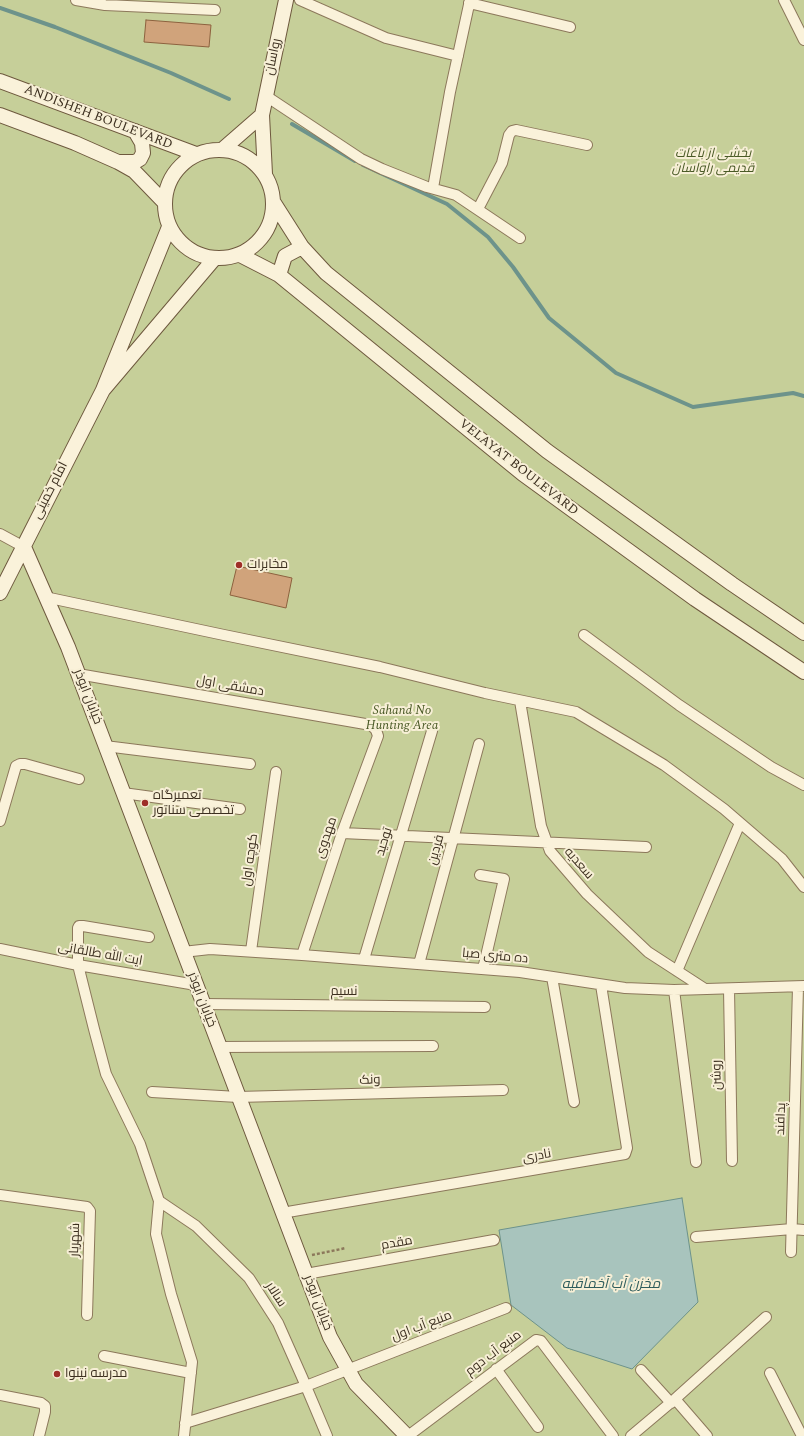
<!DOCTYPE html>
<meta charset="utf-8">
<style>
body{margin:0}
canvas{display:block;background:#f0e6c6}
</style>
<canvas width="804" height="1436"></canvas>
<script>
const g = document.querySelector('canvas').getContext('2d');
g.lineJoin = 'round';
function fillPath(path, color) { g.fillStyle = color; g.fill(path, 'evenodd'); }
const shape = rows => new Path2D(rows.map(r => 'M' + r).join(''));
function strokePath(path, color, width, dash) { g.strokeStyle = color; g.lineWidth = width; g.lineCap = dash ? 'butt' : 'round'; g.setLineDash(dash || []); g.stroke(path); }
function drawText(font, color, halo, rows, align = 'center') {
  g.font = font + ' Spectral,Cairo,serif'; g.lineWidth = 4; g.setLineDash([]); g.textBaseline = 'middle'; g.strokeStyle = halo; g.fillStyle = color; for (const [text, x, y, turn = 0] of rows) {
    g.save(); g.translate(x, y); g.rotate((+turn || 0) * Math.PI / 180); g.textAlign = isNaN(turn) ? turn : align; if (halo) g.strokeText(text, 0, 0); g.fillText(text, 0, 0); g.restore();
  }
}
fillPath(shape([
 [0,0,804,0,804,1436,0,1436]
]), '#c6cf99');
const water = shape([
 [682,1198,698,1302,632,1369,567,1348,511,1305,499,1230,682,1198]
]);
fillPath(water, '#a8c4bd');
strokePath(water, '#6d938b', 1);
strokePath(shape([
 [0,8,55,27,171,73,229,99],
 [292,124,355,161],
 [363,165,447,204,488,237,513,267,549,318,616,373,693,407,793,393,804,396]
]), '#6d938b', 4);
const building = shape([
 [146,20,211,25,209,47,144,42,146,20],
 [237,566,292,578,286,608,230,595,237,566]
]);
fillPath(building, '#d0a37b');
strokePath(building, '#8d623f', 1);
const minor = shape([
 [76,0,105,5,215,10],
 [300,0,386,38,458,56],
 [784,0,804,40],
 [469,3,570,27],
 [266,96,361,159,382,169,427,187,456,195,520,238],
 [433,188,450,92,470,0],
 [478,209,502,163,509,135,512,131,516,130,587,145],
 [0,534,24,547],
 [45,597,224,635,380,667,485,693,576,712,664,765,724,809,782,859,804,887],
 [584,635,679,705,771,767,804,785],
 [78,674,371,725,376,730,378,736,342,833,302,955],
 [520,701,541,826,550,851,587,894,648,952,705,989],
 [105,746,250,764],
 [123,793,240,809],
 [0,821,16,766,20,764,25,764,79,779],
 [342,833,646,847],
 [480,875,504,879,483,969],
 [149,937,83,926,79,926,78,928,78,965,94,1029,106,1074,140,1144,159,1201,156,1234,171,1294,192,1362,184,1436],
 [0,949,78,965,196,985],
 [251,951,276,772],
 [183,952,210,949,302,955,520,972,625,988,674,990,804,986],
 [364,959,432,731],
 [419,964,479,744],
 [677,971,740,823],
 [552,977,574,1102],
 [729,989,732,1161],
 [674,990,696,1162],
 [203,1004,485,1007],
 [219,1047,433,1046],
 [152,1092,238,1097,503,1090],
 [0,1195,87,1207,90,1211,87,1315],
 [159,1201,196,1226,249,1278,278,1323,302,1377,327,1436],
 [282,1213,625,1154,627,1148,601,985],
 [696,1237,792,1229,804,1230],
 [791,1252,798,987],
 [306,1274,494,1240],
 [104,1356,191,1373],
 [496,1369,538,1427],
 [641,1370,671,1403],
 [770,1373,802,1436],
 [0,1395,41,1403,45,1406,45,1412,39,1436],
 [675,1399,707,1436],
 [185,1423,306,1386,506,1308],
 [408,1436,536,1340,541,1341,613,1436],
 [631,1436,675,1399,766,1317]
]);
const secondary = shape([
 [0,81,196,154],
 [0,115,75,143,118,162,134,171,164,202],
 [262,115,286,0],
 [223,149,262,115,265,174],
 '165 204a54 54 0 1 1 108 0a54 54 0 1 1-108 0Z',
 [119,162,135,162,140,159,143,153,142,143,135,131],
 [274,203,302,247,326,273,547,451,732,584,804,633],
 [169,227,103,390,214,259],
 [240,255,279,275,523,474,695,599,804,672],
 [279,275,285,256,302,247],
 [24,547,68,647,330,1337,356,1384,407,1436],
 [0,593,103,390]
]);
strokePath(minor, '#8c785b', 12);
strokePath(secondary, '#6e593e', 16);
strokePath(shape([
 [312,1255,346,1248]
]), '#8c785b', 2.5, [3, 2]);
strokePath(minor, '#faf2da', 10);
strokePath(secondary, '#faf2da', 14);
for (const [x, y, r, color] of [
 [239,565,4,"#9e2e28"],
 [145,803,4,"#9e2e28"],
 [57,1374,4,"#9e2e28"]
]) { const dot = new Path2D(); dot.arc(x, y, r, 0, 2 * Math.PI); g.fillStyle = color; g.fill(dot); strokePath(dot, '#f7efd6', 1.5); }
drawText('13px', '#3c2f1f', '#f7efd6', [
 ["رواسان",274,57,-78],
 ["ANDISHEH BOULEVARD",98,118,21],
 ["VELAYAT BOULEVARD",518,468,38],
 ["امام خمینی",51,491,-63],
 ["دمشقی اول",230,687,10],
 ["خیابان ابوذر",87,697,69],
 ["مهدوی",327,838,-71],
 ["توحید",385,842,-73],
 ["فردین",437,850,-75],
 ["کوچه اول",251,860,-82],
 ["سعدیه",578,864,49],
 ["ایت الله طالقانی",100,955,10],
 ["ده متری صبا",495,957,5],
 ["نسیم",344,992],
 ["خیابان ابوذر",201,1000,69],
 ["روشن",718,1075,-91],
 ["ونک",370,1081,-2],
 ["پدافند",782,1119,-88],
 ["نادری",537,1157,-10],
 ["شهریار",76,1240,-88],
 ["مقدم",397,1244,-10],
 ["سالار",275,1295,57],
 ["خیابان ابوذر",317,1303,69],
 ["منبع آب اول",422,1327,-21],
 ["منبع آب دوم",494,1354,-37]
]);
drawText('italic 13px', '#495925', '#f7efd6', [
 ["بخشی از باغات",713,154],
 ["قدیمی راواسان",713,169],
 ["Sahand No",402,711],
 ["Hunting Area",402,726]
]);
drawText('13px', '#3c2f1f', '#f7efd6', [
 ["مخابرات",247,565],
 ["تعمیرگاه",153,796],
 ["تخصصی سناتور",153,811],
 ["مدرسه نینوا",65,1374]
], 'left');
drawText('italic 14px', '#2e5c5c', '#f7efd6', [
 ["مخزن آب آخماقیه",611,1285]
]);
</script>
